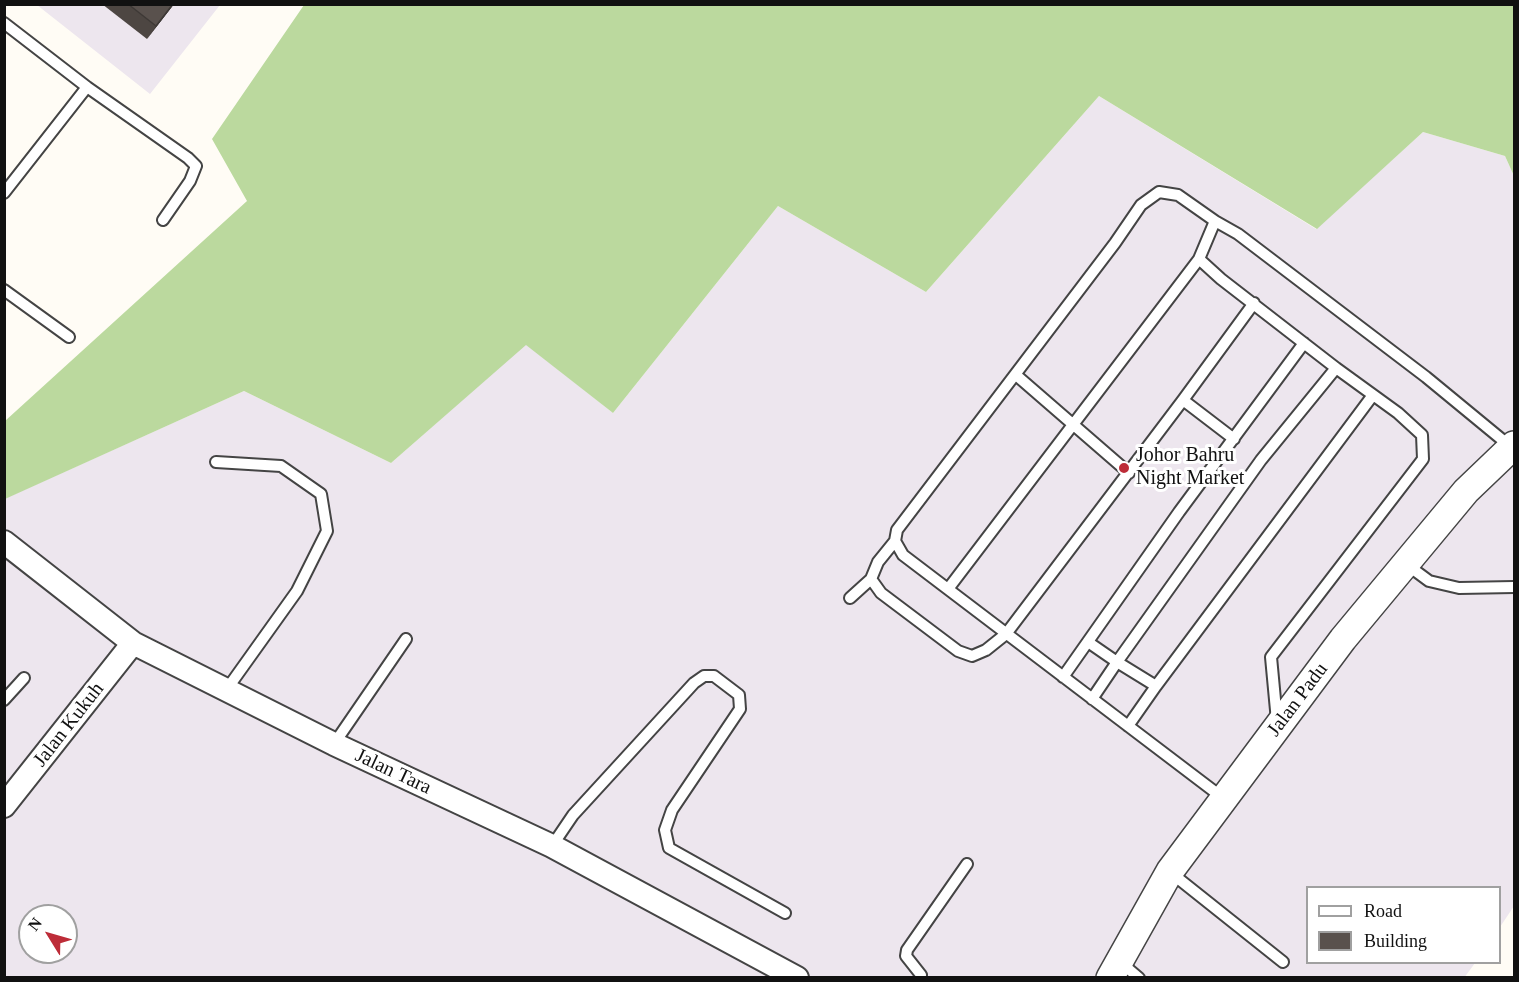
<!DOCTYPE html>
<style>
body{margin:0}
#map{position:relative;width:1519px;height:982px;overflow:hidden;background:#fffcf5;font-family:Georgia,serif}
canvas{display:block}
.frame{position:absolute;inset:0;border:6px solid #111;pointer-events:none}
.legend{position:absolute;left:1306px;top:886px;width:195px;height:78px;box-sizing:border-box;background:#fff;border:2px solid #a0a0a0;margin:0;padding:8px 10px;list-style:none;font-size:18px;color:#111}
.legend li{display:flex;align-items:center;gap:12px;height:30px}
.legend b{width:30px;border:2px solid #a0a0a0}
.north{position:absolute;left:18px;top:904px;width:60px;height:60px;box-sizing:border-box;background:#fff;border:2px solid #a0a0a0;border-radius:50%;rotate:307deg;font-size:16px;font-weight:700;line-height:24px;text-align:center;color:#111}
.north::after{content:'';display:block;margin:auto;width:21px;height:27px;background:#bd2c38;clip-path:polygon(50% 0,100% 100%,50% 72%,0 100%)}
</style>
<div id="map">
<canvas width="1519" height="982"></canvas>
<div class="frame"></div>
<ul class="legend">
<li><b style="height:8px;background:#fff"></b>Road</li>
<li><b style="height:16px;background:#59514d"></b>Building</li>
</ul>
<div class="north">N</div>
</div>
<script>
const g = document.querySelector('canvas').getContext('2d');
g.lineJoin = 'round';
function fillPath(path, color) { g.fillStyle = color; g.fill(path, 'evenodd'); }
const shape = rows => new Path2D(rows.map(r => 'M' + r).join(''));
function strokePath(path, color, width, dash) { g.strokeStyle = color; g.lineWidth = width; g.lineCap = dash ? 'butt' : 'round'; g.setLineDash(dash || []); g.stroke(path); }
function drawText(font, color, halo, rows, align = 'center') {
  g.font = font + ' Georgia,serif'; g.lineWidth = 6; g.setLineDash([]); g.textBaseline = 'middle'; g.strokeStyle = halo; g.fillStyle = color; for (const [text, x, y, turn = 0] of rows) {
    g.save(); g.translate(x, y); g.rotate((+turn || 0) * Math.PI / 180); g.textAlign = isNaN(turn) ? turn : align; if (halo) g.strokeText(text, 0, 0); g.fillText(text, 0, 0); g.restore();
  }
}
fillPath(shape([
 [37,5,220,5,150,94],
 [1099,96,1316,229,1423,132,1505,156,1514,176,1514,906,1500,927,1500,888,1308,888,1308,962,1475,963,1464,978,5,977,4,499,244,391,391,463,526,344,613,413,778,206,926,292],
 [30,916,66,916,66,952,30,952]
]), '#ede6ee');
fillPath(shape([
 [304,5,1514,5,1514,176,1505,156,1423,132,1317,229,1099,96,926,292,778,206,613,413,526,345,391,463,244,391,5,499,5,421,247,201,212,139]
]), '#bbd99e');
const service = shape([
 [4,23,87,87,188,158,196,166,190,181,163,220],
 [4,193,87,87],
 [1215,221,1199,259,1221,279,1336,368,1398,413,1422,435,1423,459,1271,657,1277,721],
 [4,290,69,337],
 [1254,303,1183,400,1006,634,986,650,972,656,958,651,881,593,871,579,878,562,895,541,897,530,1115,243,1141,205,1159,192,1178,195,1215,221,1238,234,1426,377,1511,447],
 [1016,375,1129,473],
 [1183,400,1234,439],
 [216,462,281,466,321,494,327,531,297,591,227,689],
 [895,541,903,555,1223,798],
 [1406,564,1429,581,1459,588,1514,587],
 [948,589,1199,259],
 [850,598,871,579],
 [1088,642,1117,662,1092,699],
 [1063,677,1179,512,1304,343],
 [1156,686,1373,395],
 [4,700,24,678],
 [1128,726,1156,686,1117,662,1261,460,1336,368],
 [334,744,406,639],
 [552,846,573,815,694,683,704,676,714,676,739,695,740,709,672,810,665,830,669,848,785,913],
 [1170,872,1283,962],
 [1119,961,1139,978],
 [920,978,921,975,906,956,907,950,967,864]
]);
const minor = shape([
 [4,542,133,643,334,744,552,846,797,978],
 [4,806,133,643]
]);
const tertiary = shape([
 [1110,978,1170,871,1343,639,1466,491,1514,445]
]);
strokePath(service, '#444', 14);
strokePath(minor, '#444', 26);
strokePath(tertiary, '#444', 30);
strokePath(service, '#fff', 10);
strokePath(minor, '#fff', 22);
strokePath(tertiary, '#fff', 27);
fillPath(shape([
 [102,4,174,4,147,39]
]), '#4d4642');
fillPath(shape([
 [173,4,174,4,147,39,156,26]
]), '#3e3936');
const building = shape([
 [128,4,173,4,156,26,128,4]
]);
fillPath(building, '#59514d');
strokePath(building, '#3e3936', 1.5);
for (const [x, y, r, color] of [
 [1124,468,6,"#bd2c38"]
]) { const dot = new Path2D(); dot.arc(x, y, r, 0, 2 * Math.PI); g.fillStyle = color; g.fill(dot); strokePath(dot, '#fff', 2); }
drawText('20px', '#111', '#fff', [
 ["Johor Bahru",1136,456],
 ["Night Market",1136,479]
], 'left');
drawText('20px', '#111', '#fff', [
 ["Jalan Padu",1298,700,-53],
 ["Jalan Kukuh",69,725,-52],
 ["Jalan Tara",393,772,25]
]);
</script>
